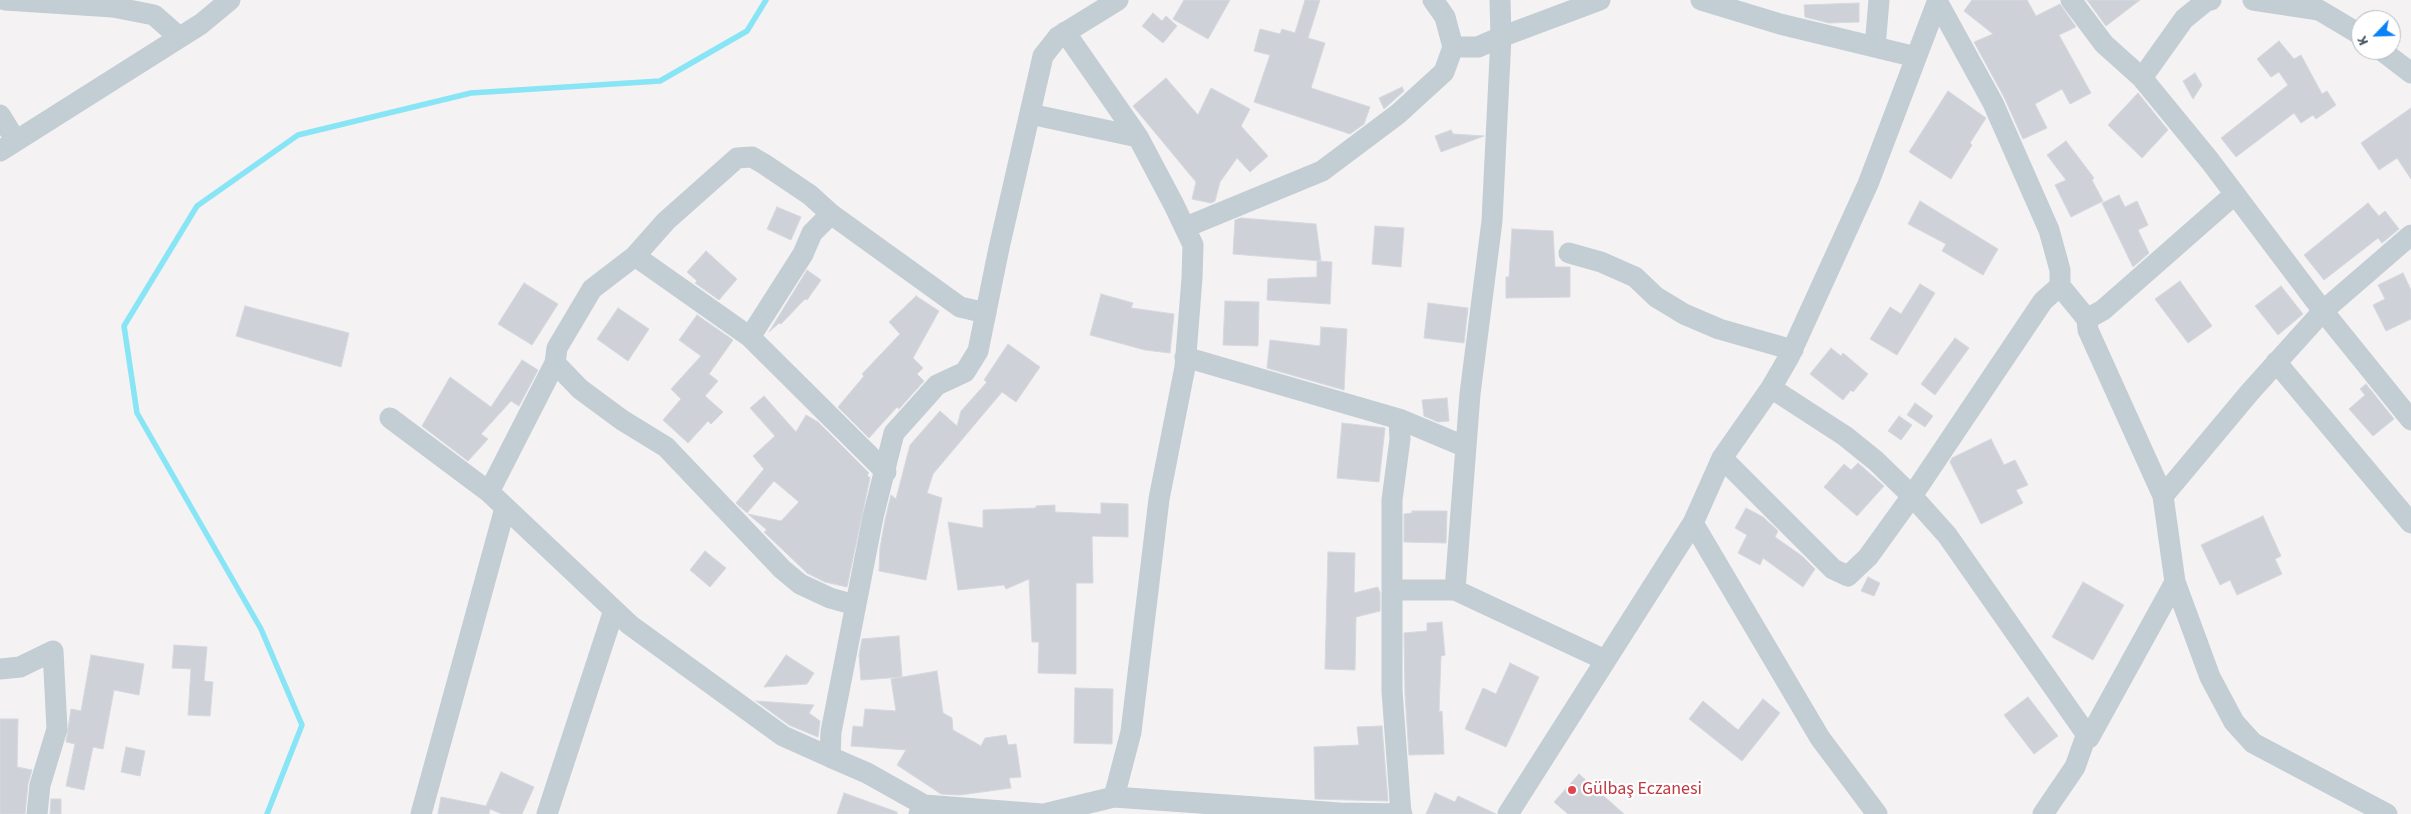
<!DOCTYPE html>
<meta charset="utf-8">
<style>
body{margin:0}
#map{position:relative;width:2411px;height:814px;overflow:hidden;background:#f4f2f2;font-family:"Source Sans 3",sans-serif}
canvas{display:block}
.north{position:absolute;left:2351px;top:10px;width:50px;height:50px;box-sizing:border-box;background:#fff;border:1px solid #b6bcc0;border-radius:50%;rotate:246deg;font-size:14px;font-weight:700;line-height:20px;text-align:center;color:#485762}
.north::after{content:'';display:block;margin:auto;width:18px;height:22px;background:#0981f7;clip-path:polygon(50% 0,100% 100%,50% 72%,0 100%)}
</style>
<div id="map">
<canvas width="2411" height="814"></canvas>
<div class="north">K</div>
</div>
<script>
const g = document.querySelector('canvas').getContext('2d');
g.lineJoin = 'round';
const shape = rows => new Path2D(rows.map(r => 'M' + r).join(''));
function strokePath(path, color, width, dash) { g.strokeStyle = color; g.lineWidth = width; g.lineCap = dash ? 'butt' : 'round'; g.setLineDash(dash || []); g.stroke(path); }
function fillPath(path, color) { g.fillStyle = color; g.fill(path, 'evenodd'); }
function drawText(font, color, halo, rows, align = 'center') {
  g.font = font + ' "Source Sans 3",sans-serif'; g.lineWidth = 4.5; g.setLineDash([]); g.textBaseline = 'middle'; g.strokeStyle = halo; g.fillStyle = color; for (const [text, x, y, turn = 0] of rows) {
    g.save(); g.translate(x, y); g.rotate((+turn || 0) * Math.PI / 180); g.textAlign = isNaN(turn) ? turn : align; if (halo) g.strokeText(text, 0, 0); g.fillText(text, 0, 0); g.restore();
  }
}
strokePath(shape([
 [267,814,302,725,261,629,137,413,124,326,197,206,298,135,471,93,660,81,747,31,766,0]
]), '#87e5f5', 5.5);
const building = shape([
 [1184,0,1230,0,1208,39,1173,19,1184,0],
 [1305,0,1320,0,1308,38,1325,43,1311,88,1370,107,1364,124,1350,134,1254,102,1270,55,1254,51,1260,29,1280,34,1282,29,1295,33,1305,0],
 [1972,0,2027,0,2036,16,2060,4,2076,27,2059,35,2091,93,2070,104,2062,89,2035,104,2047,128,2023,139,2004,97,1974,42,1993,34,1964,11,1972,0],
 [2087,0,2140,0,2106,26,2087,0],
 [1859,3,1859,22,1829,23,1805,17,1804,5,1859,3],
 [1153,13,1162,21,1166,16,1177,26,1163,43,1142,26,1153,13],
 [2279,41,2294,59,2301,55,2322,94,2327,91,2336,105,2316,119,2313,115,2301,123,2294,113,2236,157,2221,138,2288,85,2279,72,2271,77,2257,59,2279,41],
 [2195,73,2202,85,2193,99,2183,81,2195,73],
 [1166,78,1198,115,1211,88,1250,109,1241,126,1268,156,1250,172,1237,158,1220,182,1215,201,1211,203,1192,199,1196,182,1133,106,1166,78],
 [1402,87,1404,91,1384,109,1379,98,1402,87],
 [1948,91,1986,118,1970,143,1972,145,1951,179,1909,152,1948,91],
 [2138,93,2168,130,2142,158,2108,125,2138,93],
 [2411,108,2411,179,2397,158,2379,170,2361,143,2411,108],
 [1451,130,1453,134,1484,136,1441,152,1435,136,1451,130],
 [2066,141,2094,178,2092,180,2103,201,2071,217,2055,185,2066,180,2047,155,2066,141],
 [2119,195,2125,207,2137,201,2148,225,2138,230,2149,253,2133,267,2102,203,2119,195],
 [1920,201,1998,249,1983,275,1942,251,1946,244,1908,224,1920,201],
 [2368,203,2379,216,2385,211,2399,229,2382,243,2378,238,2324,280,2304,255,2368,203],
 [777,207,801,217,791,240,767,229,777,207],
 [1241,218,1316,224,1321,261,1233,254,1235,220,1241,218],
 [1375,226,1404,228,1401,267,1372,264,1375,226],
 [1512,229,1553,231,1555,267,1570,267,1570,297,1506,298,1506,277,1509,277,1512,229],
 [706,251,737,279,719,300,695,283,697,281,687,272,706,251],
 [1317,261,1332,262,1330,304,1267,300,1268,279,1317,277,1317,261],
 [807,270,821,280,807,300,805,299,781,324,779,323,769,332,807,270],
 [2403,273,2411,290,2411,319,2386,331,2373,305,2385,299,2378,285,2403,273],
 [2180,281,2212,326,2188,343,2155,299,2180,281],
 [524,283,558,304,532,345,498,324,524,283],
 [1920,284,1935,293,1897,355,1870,339,1890,307,1901,314,1920,284],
 [2281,286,2303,314,2278,335,2255,306,2281,286],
 [1101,294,1133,303,1131,308,1174,314,1170,353,1145,350,1090,335,1101,294],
 [916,296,939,311,913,358,923,368,917,374,924,381,899,409,897,407,869,438,838,407,864,376,862,374,900,334,889,322,916,296],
 [1225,301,1259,302,1258,346,1223,345,1225,301],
 [1428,303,1468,308,1464,343,1424,338,1428,303],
 [245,306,349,333,341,367,236,336,245,306],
 [618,308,649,329,628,361,597,339,618,308],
 [697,315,733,340,709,374,718,381,705,396,723,412,711,424,708,421,688,443,663,420,681,399,671,389,701,356,679,340,697,315],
 [1321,327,1347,329,1344,390,1267,368,1270,340,1320,346,1321,327],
 [1955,338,1969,348,1935,395,1921,384,1955,338],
 [1008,344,1040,367,1016,402,1002,392,933,474,927,493,942,498,926,580,879,571,880,548,885,520,891,495,896,499,910,445,940,411,957,426,961,411,987,382,984,380,1008,344],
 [1831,348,1841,356,1843,353,1868,374,1853,392,1851,390,1843,400,1810,374,1831,348],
 [522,360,538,370,519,406,511,401,481,434,488,439,468,461,422,426,450,377,491,407,522,360],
 [2366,384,2394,419,2373,436,2349,409,2365,395,2360,389,2366,384],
 [764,396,796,432,806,415,818,422,869,473,867,475,870,478,847,587,825,582,807,573,764,532,767,530,748,514,781,521,799,502,774,481,747,513,736,503,764,469,753,456,775,436,750,408,764,396],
 [1447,398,1449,421,1438,422,1424,416,1422,400,1447,398],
 [1915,403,1933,416,1925,427,1907,415,1915,403],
 [1899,416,1912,425,1901,440,1888,431,1899,416],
 [1342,423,1385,428,1379,482,1337,478,1342,423],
 [1991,439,2004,465,2015,460,2028,485,2016,490,2023,503,1981,524,1950,462,1952,458,1991,439],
 [1858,463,1884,486,1857,516,1824,487,1844,464,1851,470,1858,463],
 [1101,503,1128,504,1128,537,1092,536,1093,583,1076,583,1076,674,1038,673,1039,642,1032,642,1029,579,1006,589,1004,585,958,590,948,522,983,528,983,510,1036,508,1036,506,1055,505,1055,512,1101,514,1101,503],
 [1746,508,1763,517,1778,531,1775,537,1802,556,1815,569,1803,587,1763,558,1760,565,1738,553,1747,535,1735,528,1746,508],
 [1412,511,1447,511,1446,543,1404,542,1404,514,1412,513,1412,511],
 [2263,516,2281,556,2275,559,2282,574,2237,595,2230,580,2220,585,2201,545,2263,516],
 [705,551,726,568,710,587,690,570,705,551],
 [1328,552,1355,553,1354,593,1378,587,1380,593,1380,611,1356,617,1355,670,1325,669,1328,552],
 [1868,577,1880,583,1874,596,1861,591,1868,577],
 [2083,582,2124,605,2093,660,2052,637,2083,582],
 [1442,622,1445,655,1441,656,1439,712,1442,711,1444,754,1409,755,1405,694,1404,633,1427,631,1427,623,1442,622],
 [899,636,902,677,861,680,859,655,862,639,899,636],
 [174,645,207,647,204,681,213,682,210,716,188,715,191,669,172,668,174,645],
 [91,655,144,664,139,695,114,690,103,749,93,747,84,790,66,786,75,744,66,742,71,709,81,711,91,655],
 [786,655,814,673,807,684,764,687,786,655],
 [1510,663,1539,677,1506,747,1465,729,1483,688,1496,694,1510,663],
 [937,671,943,713,952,718,953,730,981,746,985,738,1006,735,1008,745,1016,744,1021,777,1009,778,1011,788,960,795,941,794,897,765,906,750,851,746,853,726,863,727,865,709,896,711,891,679,937,671],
 [1075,688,1113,689,1112,744,1074,743,1075,688],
 [2028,697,2058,736,2034,754,2004,715,2028,697],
 [1763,699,1780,713,1742,761,1689,719,1703,701,1738,730,1763,699],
 [756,701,814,705,809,713,820,721,818,737,789,725,756,701],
 [0,719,18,719,17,767,32,770,28,784,25,814,0,814,0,719],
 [1382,726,1388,801,1315,799,1314,747,1359,745,1357,727,1382,726],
 [126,747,145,751,140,776,121,772,126,747],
 [501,772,534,787,522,814,502,814,490,809,489,814,438,814,441,797,486,806,501,772],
 [1579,774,1624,814,1568,814,1554,802,1579,774],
 [844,793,897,812,897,814,837,814,844,793],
 [1435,793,1455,802,1458,796,1496,814,1426,814,1435,793],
 [51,799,61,799,61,814,50,814,51,799]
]);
fillPath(building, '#ced2d8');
strokePath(building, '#d5d8de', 1);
strokePath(shape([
 [5,0,113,7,154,15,179,37],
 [1701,0,1780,24,1916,57],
 [2071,0,2104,44,2142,78,2210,161,2323,311,2411,420],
 [2253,0,2319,10,2361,35],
 [1937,1,1993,103,2049,230,2060,270,2060,286,2087,319,2088,330,2163,496,2175,582,2089,738,2086,736,2075,767,2043,814],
 [1065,32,1138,137,1174,205,1193,245,1192,278,1185,367,1159,499,1131,732,1114,797],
 [1453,47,1478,47,1501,37,1500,0],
 [1875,47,1879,0],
 [2381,50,2411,73],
 [2142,78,2184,19,2206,1,2211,0],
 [1030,114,1138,137],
 [0,115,16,141],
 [0,151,201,24,230,0],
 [1186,227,1322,171,1398,114,1444,72,1453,47,1445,17,1433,0],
 [1569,253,1601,262,1635,277,1656,297,1684,314,1719,329,1793,350],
 [635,256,750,337,886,472],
 [2087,319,2103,310,2235,194],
 [750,337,803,254,812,233,831,214],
 [1185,357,1399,419,1466,447],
 [2276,362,2411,523],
 [1771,388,1845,436,1876,461,1912,496,1947,535,2089,738],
 [390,418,489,492,630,625,783,736,830,757],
 [1399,419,1400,439,1392,500,1392,691,1401,814],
 [1722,458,1833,569,1848,576,1868,557,1912,496,2043,301,2060,286],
 [489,492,555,363],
 [2163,496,2250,392,2323,311,2411,235],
 [1693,523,1820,738,1877,814],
 [2175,582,2210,677,2234,722,2253,743,2387,814],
 [1393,590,1455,590,1605,660],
 [1455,590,1470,394,1492,221,1501,37,1600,0],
 [855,605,830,598,800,584,782,569,666,447,622,420,580,389,555,363,557,348,592,289,635,256,666,221,737,158,752,157,764,164,810,195,831,214,960,307,986,313],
 [0,669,20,667,53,651,57,729,40,785,37,814],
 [924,805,1042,814],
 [421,814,505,508],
 [547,814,614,610],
 [919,814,924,805,867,773,830,757,831,732,873,517,894,433,937,385,965,372,978,351,999,248,1043,56,1058,37,1118,0],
 [1044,814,1114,797,1340,813,1402,814],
 [1508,814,1693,523,1722,458,1771,388,1789,357,1868,184,1938,0]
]), '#c2cdd4', 21);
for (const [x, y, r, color] of [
 [1572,790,5,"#e0444e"]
]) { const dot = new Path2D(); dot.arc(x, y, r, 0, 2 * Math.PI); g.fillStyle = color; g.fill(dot); strokePath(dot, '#fff', 2); }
drawText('18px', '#be3a42', '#fff', [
 ["Gülbaş Eczanesi",1582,790]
], 'left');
</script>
